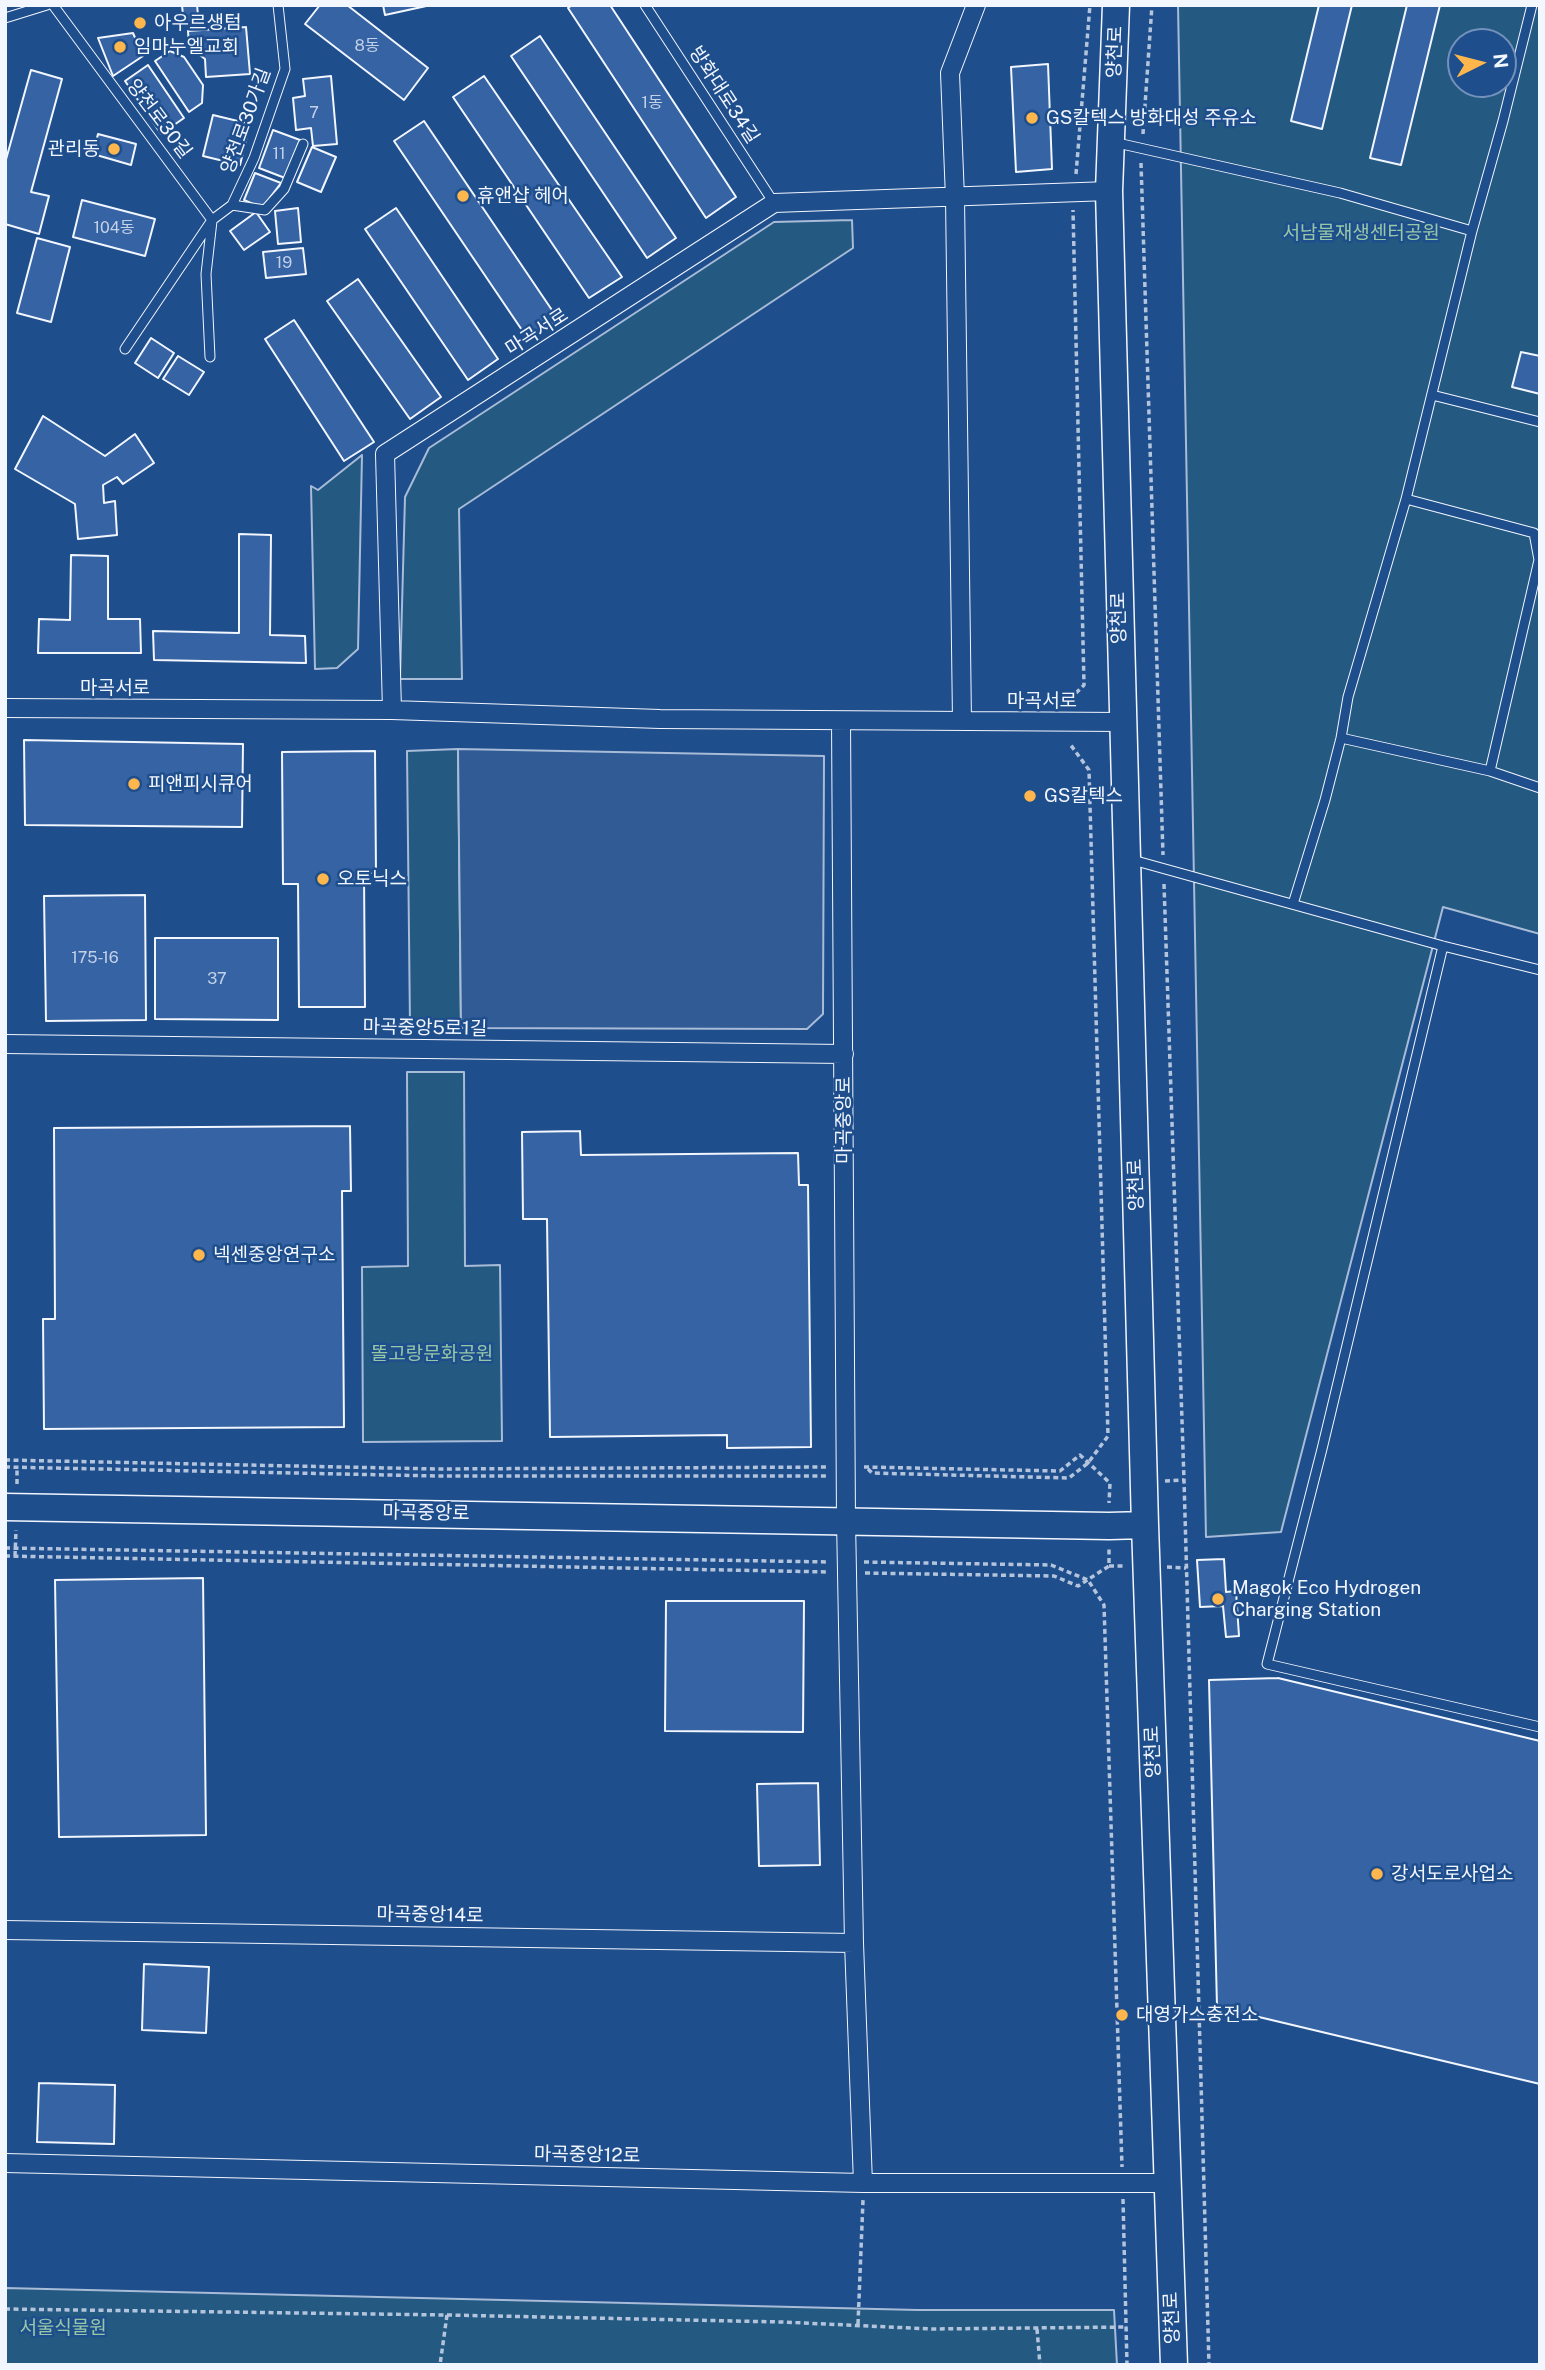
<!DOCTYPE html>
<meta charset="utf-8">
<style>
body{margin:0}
#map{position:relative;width:1545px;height:2370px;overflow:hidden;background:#1f4e8c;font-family:"Public Sans",sans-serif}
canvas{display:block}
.frame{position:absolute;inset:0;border:7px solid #f2f6ff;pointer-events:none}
.north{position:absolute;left:1447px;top:28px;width:70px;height:70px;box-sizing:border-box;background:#1f4e8c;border:2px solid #7391ba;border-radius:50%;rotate:84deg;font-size:19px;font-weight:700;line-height:28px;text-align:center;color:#f2f6ff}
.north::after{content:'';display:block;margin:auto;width:24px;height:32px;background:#ffb74d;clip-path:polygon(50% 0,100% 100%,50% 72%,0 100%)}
</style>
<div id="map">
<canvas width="1545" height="2370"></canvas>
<div class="frame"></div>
<div class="north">N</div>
</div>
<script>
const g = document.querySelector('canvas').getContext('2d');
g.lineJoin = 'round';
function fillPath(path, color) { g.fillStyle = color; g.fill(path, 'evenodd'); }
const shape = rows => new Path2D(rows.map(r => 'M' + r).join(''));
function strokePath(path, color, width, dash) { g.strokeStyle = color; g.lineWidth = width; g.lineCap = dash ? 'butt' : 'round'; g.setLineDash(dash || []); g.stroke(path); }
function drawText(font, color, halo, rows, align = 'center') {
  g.font = font + ' "Public Sans","Noto Sans KR",sans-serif'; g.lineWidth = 5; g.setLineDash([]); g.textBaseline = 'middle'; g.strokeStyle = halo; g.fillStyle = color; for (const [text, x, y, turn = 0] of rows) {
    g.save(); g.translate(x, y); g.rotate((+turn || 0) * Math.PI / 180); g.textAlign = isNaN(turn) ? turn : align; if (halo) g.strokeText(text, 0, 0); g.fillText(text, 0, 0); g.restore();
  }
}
const green = shape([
 [1178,5,1540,5,1540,934,1443,907,1281,1532,1206,1537,1178,5],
 [1461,42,1503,42,1503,84,1461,84,1461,42],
 [852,220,853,248,459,509,462,679,400,679,405,497,429,448,774,222,852,220],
 [362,455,358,649,337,668,315,669,311,486,318,490,362,455],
 [458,749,461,1028,410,1027,407,751,458,749],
 [407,1072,464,1072,465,1266,500,1265,502,1441,363,1442,362,1267,408,1266,407,1072],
 [5,2288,918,2310,1114,2310,1117,2365,5,2365,5,2288]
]);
fillPath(green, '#245a82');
strokePath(green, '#a8bbd7', 2);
const parking = shape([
 [458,749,824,756,823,1014,807,1029,461,1028,458,749]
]);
fillPath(parking, '#305b95');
strokePath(parking, '#a8bbd7', 2);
const building = shape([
 [182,5,197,5,199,25,184,26,182,5],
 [320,5,347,5,428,68,404,100,305,24,320,5],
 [383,5,431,5,385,15,383,5],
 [572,5,610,5,736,197,706,218,568,8,572,5],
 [1319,5,1352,5,1322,129,1291,121,1319,5],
 [1407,5,1440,5,1401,165,1370,158,1407,5],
 [246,27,250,74,206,77,205,59,189,47,188,31,246,27],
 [133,33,143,56,113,76,98,38,133,33],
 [540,36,676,238,647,258,511,56,540,36],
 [170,51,184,57,203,85,202,103,189,112,155,61,170,51],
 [1048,64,1052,169,1016,172,1011,67,1048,64],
 [148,65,184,118,161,134,125,81,148,65],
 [31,70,62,79,31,192,49,196,39,234,5,224,5,163,31,70],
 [331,76,337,144,313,146,311,128,296,130,293,98,305,96,303,79,331,76],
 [484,76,622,277,589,298,453,97,484,76],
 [213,115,250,124,240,165,203,156,213,115],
 [424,121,558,319,528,339,394,141,424,121],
 [273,130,300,140,285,178,259,168,273,130],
 [98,134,136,144,131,165,93,154,98,134],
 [312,147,336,157,321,192,297,182,312,147],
 [255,173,281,183,262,208,244,200,255,173],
 [82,200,155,219,145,256,73,237,82,200],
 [298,208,301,242,278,244,275,211,298,208],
 [396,208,498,359,468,380,365,229,396,208],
 [256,212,270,232,244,250,230,231,256,212],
 [37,238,70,247,51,322,17,313,37,238],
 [303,248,306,274,266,278,263,252,303,248],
 [358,279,441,397,410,419,327,301,358,279],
 [294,320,374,442,344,461,265,339,294,320],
 [151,338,174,353,158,378,135,363,151,338],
 [1521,352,1540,356,1540,394,1512,387,1521,352],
 [178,356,204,372,189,395,163,379,178,356],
 [43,416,105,456,135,434,154,463,123,484,117,477,103,485,104,503,115,501,117,535,78,539,75,504,15,469,43,416],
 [239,534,271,535,270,635,305,636,306,663,154,660,153,631,239,633,239,534],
 [71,555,108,556,108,619,140,619,141,653,38,653,39,619,70,620,71,555],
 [24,740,243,744,242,827,25,825,24,740],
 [375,751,376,873,364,873,365,1007,299,1007,298,884,283,884,282,752,375,751],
 [145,895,146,1020,46,1021,44,896,145,895],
 [155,938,278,938,278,1020,155,1019,155,938],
 [350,1126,351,1191,342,1191,344,1427,44,1429,43,1319,55,1319,54,1128,350,1126],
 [580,1131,581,1155,798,1153,799,1185,808,1185,811,1447,727,1448,727,1435,550,1437,547,1219,523,1219,522,1132,580,1131],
 [1224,1559,1226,1592,1236,1591,1239,1636,1226,1637,1223,1606,1200,1607,1197,1560,1224,1559],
 [203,1578,206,1835,59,1837,55,1580,203,1578],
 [666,1601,804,1601,803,1732,665,1731,666,1601],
 [1278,1678,1540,1741,1540,2084,1217,2007,1209,1680,1278,1678],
 [818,1783,820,1865,759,1866,757,1784,818,1783],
 [144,1964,209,1967,206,2033,142,2030,144,1964],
 [39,2083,115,2085,114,2144,37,2142,39,2083]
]);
fillPath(building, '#3563a3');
strokePath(building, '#f2f6ff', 2);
const service = shape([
 [53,5,212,220],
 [645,5,774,203],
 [5,18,47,5],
 [1113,142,1340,193,1472,231],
 [232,205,265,210,284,189,303,144],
 [125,349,212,220,232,205,254,158,285,69,278,5],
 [210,357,206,274,212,221],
 [1432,395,1540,422],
 [1341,738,1490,771,1539,560,1534,533,1406,499],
 [1490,771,1540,788],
 [1129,859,1443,946,1540,970],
 [1293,904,1325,800,1341,738,1348,697,1406,499,1472,231,1503,121,1532,5],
 [1443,946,1322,1449,1267,1664,1540,1727]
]);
const minor = shape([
 [5,708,392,710,660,719,1122,722],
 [392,710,385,454,774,203,1109,191],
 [841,721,846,1520,854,1943,863,2183],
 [962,721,955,198,950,73,976,5],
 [5,1044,844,1054],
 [5,1930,854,1943],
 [5,2163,863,2183,1167,2183]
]);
const secondary = shape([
 [1116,5,1109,191,1145,1525,1174,2365],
 [5,1507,1109,1526,1145,1525]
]);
strokePath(service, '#f2f6ff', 11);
strokePath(minor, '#f2f6ff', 20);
strokePath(secondary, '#f2f6ff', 29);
strokePath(shape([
 [1143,134,1152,5],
 [1141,163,1163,855],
 [1076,174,1090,5],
 [1070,699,1084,685,1073,210],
 [1164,884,1184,1480,1209,2365],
 [5,1460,438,1469,828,1467],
 [5,1467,437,1476,826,1476,828,1474],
 [864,1467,1060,1471,1080,1455,1110,1483,1109,1503],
 [868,1469,872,1473,1069,1478,1088,1463,1108,1436,1089,770,1070,744],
 [1165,1481,1184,1480],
 [17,1484,17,1467],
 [5,1548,829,1562],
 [5,1556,829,1572],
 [15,1556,16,1530],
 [864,1562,1051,1565,1088,1580,1104,1605,1122,2167],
 [1109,1566,1124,1566],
 [1167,1567,1186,1568],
 [865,1573,1054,1576,1078,1586,1109,1566,1109,1549],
 [1123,2199,1127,2365],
 [5,2309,447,2315,440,2365],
 [447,2315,782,2322,932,2329,1127,2327],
 [858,2324,863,2200],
 [1037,2329,1040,2365]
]), '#b3c4dc', 3.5, [5, 3.5]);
strokePath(service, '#1f4e8c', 9);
strokePath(minor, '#1f4e8c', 18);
strokePath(secondary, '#1f4e8c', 26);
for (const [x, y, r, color] of [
 [140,23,7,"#ffb74d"],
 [120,47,7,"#ffb74d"],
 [1032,118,7,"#ffb74d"],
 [114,149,7,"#ffb74d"],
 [463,196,7,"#ffb74d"],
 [134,784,7,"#ffb74d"],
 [1030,796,7,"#ffb74d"],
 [323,879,7,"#ffb74d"],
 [199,1255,7,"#ffb74d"],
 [1218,1599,7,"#ffb74d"],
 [1377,1874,7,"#ffb74d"],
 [1122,2015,7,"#ffb74d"]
]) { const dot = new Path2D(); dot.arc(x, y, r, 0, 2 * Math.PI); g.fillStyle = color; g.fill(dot); strokePath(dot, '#1f4e8c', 2.5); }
drawText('16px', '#c3d1e8', null, [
 ["8동",367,46],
 ["1동",652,103],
 ["7",314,113],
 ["11",279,154],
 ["104동",114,228],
 ["19",284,263],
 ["175-16",95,958],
 ["37",217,979]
]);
drawText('19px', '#f2f6ff', '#1f4e8c', [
 ["아우르생텀",154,23],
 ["임마누엘교회",134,47],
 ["GS칼텍스 방화대성 주유소",1046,118],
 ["관리동",100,149,"right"],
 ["휴앤샵 헤어",477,196],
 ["피앤피시큐어",148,784],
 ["GS칼텍스",1044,796],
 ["오토닉스",337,879],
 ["넥센중앙연구소",213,1255],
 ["Magok Eco Hydrogen",1232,1588],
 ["Charging Station",1232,1610],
 ["강서도로사업소",1391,1874],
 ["대영가스충전소",1136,2015]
], 'left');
drawText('19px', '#f2f6ff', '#1f4e8c', [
 ["양천로",1115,52,-88],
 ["방화대로34길",724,95,57],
 ["양천로30길",159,119,53],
 ["양천로30가길",246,121,-70],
 ["마곡서로",537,332,-33],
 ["양천로",1119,618,-91],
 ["마곡서로",115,688],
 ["마곡서로",1042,701],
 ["마곡중앙5로1길",425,1028,1],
 ["마곡중앙로",844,1120,-90],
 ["양천로",1136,1185,-92],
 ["마곡중앙로",426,1513,1],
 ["양천로",1153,1752,-92],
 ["마곡중앙14로",430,1915,1],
 ["마곡중앙12로",587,2155,1],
 ["양천로",1172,2318,-92]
]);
drawText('19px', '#97c8a6', '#1f4e8c', [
 ["서남물재생센터공원",1361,233],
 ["똘고랑문화공원",432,1354],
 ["서울식물원",63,2328]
]);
</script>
